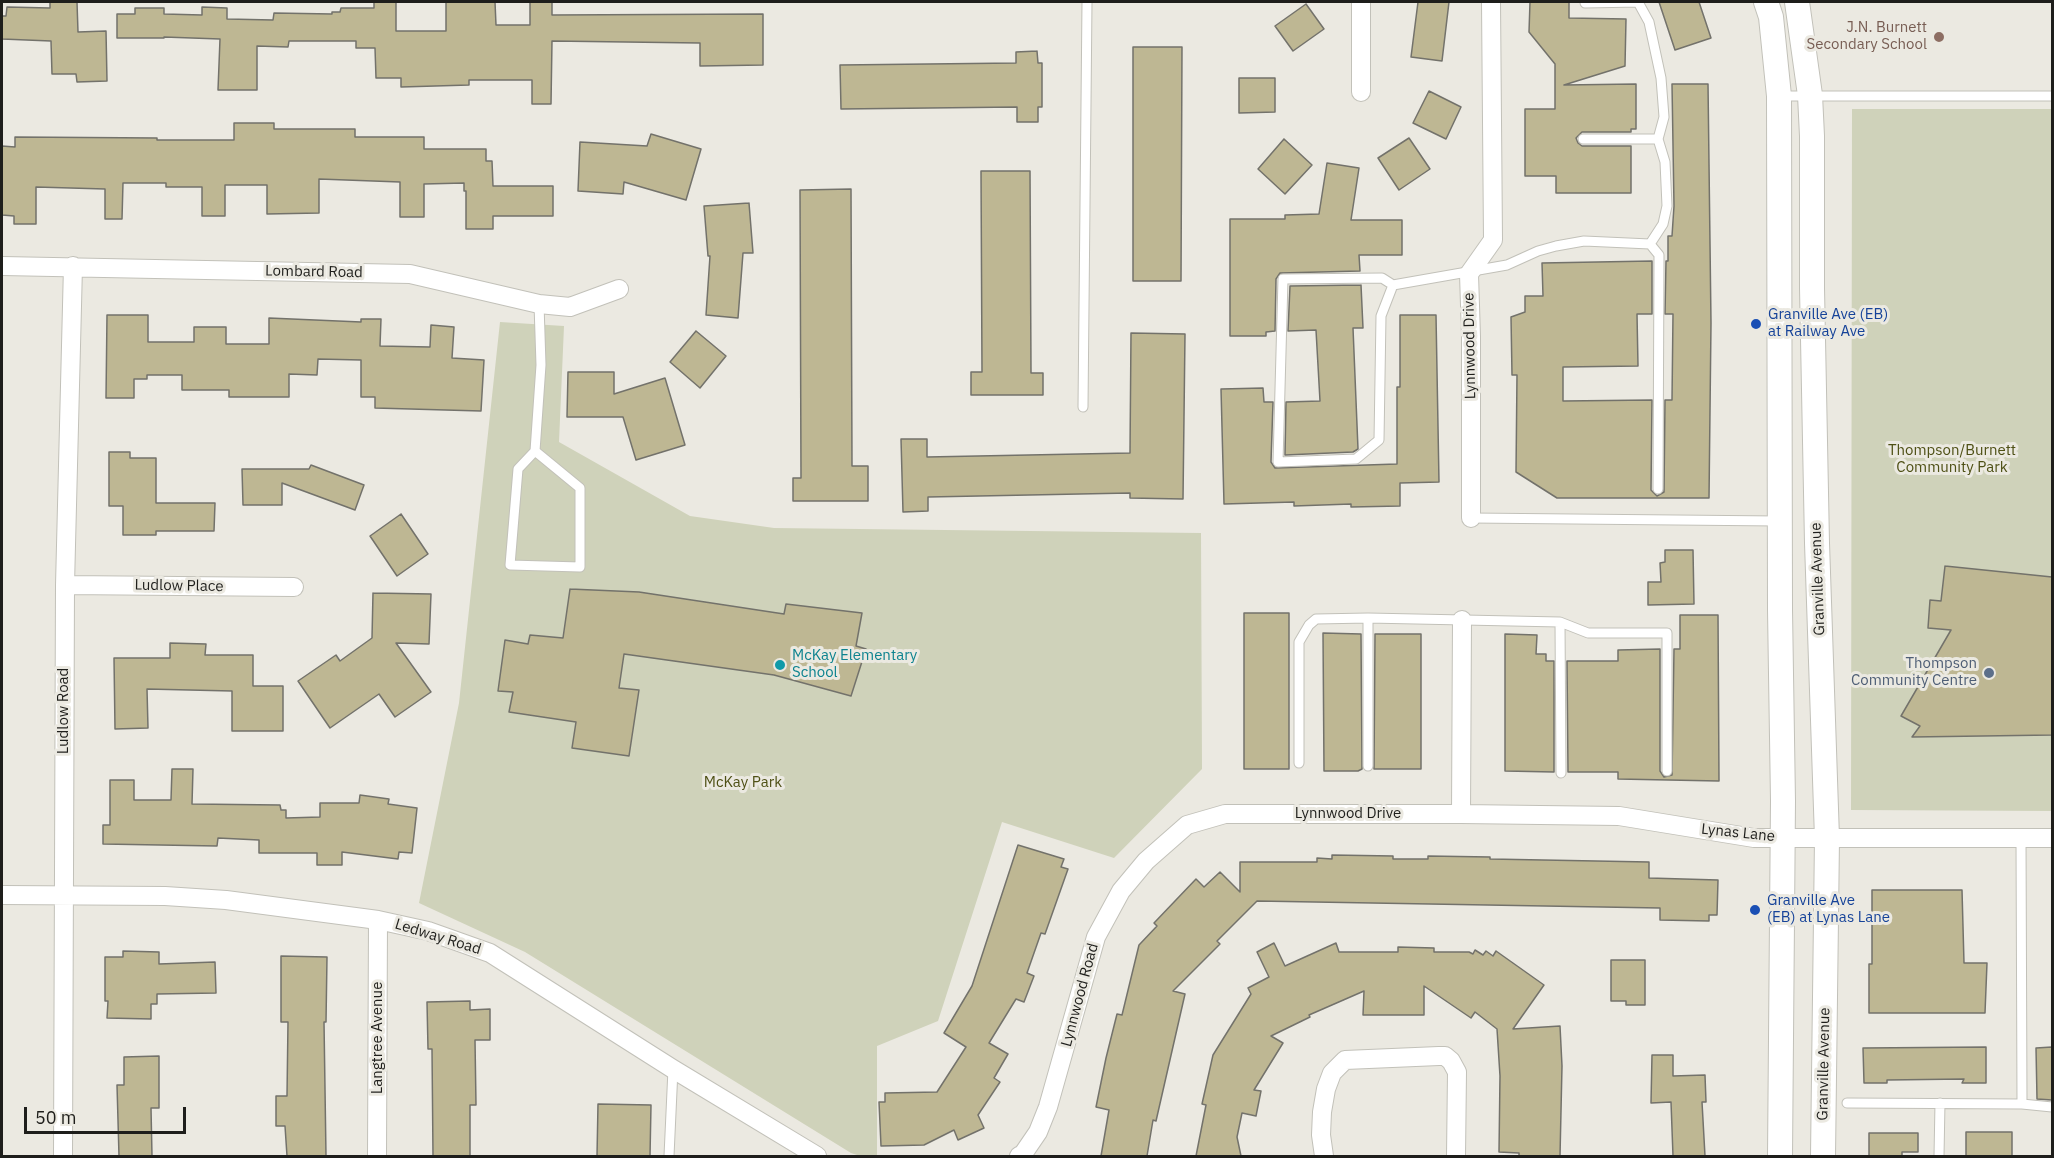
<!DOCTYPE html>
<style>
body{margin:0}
#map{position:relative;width:2054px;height:1158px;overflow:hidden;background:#ebe9e1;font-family:"IBM Plex Sans",sans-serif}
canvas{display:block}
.frame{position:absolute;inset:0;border:3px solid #1e1e1b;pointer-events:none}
.scale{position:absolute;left:24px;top:1107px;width:162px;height:27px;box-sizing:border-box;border:3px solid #1e1e1b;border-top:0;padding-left:8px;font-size:18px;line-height:21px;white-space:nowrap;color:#1e1e1b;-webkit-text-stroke:4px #ebe9e1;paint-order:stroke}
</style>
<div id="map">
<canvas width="2054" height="1158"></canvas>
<div class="frame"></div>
<div class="scale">50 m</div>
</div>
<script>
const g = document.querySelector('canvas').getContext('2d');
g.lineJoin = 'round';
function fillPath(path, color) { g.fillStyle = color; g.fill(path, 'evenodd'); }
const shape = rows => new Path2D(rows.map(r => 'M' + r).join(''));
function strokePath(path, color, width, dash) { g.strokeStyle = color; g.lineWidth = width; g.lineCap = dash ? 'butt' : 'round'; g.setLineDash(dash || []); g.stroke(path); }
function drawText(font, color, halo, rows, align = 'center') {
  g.font = font + ' "IBM Plex Sans",sans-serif'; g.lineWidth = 6; g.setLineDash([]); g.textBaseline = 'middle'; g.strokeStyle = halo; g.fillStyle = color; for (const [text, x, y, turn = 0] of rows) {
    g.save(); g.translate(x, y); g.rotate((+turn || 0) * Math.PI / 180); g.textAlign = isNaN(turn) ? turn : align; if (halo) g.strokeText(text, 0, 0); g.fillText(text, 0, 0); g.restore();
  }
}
fillPath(shape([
 [1852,109,2052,109,2052,811,1851,810],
 [500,322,564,326,559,442,690,516,774,528,1201,533,1202,769,1114,858,1002,822,938,1021,877,1046,877,1156,860,1156,851,1153,525,952,419,903,459,703]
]), '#cfd2ba');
const building = shape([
 [50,2,77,2,78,32,106,31,107,81,77,82,76,74,52,74,51,41,2,39,2,16,6,16,7,7,50,8,50,2],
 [374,2,396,2,396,31,446,31,446,2,495,2,496,25,530,25,530,2,552,2,552,15,763,14,763,65,700,66,700,43,552,41,551,104,532,104,532,80,469,80,469,85,401,87,401,78,376,78,375,48,356,48,356,41,289,41,288,47,257,46,257,90,218,90,220,39,164,37,164,38,117,38,117,14,135,14,135,8,164,8,164,14,202,15,202,7,227,8,227,19,273,20,274,13,332,14,332,12,340,12,341,8,374,8,374,2],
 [1418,2,1449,2,1442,61,1411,57,1418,2],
 [1530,2,1569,2,1569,18,1626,19,1625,66,1564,85,1636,84,1636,129,1631,129,1631,132,1582,132,1576,138,1578,143,1582,146,1631,146,1631,193,1556,193,1556,176,1525,176,1525,109,1555,109,1555,64,1529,32,1530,2],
 [1659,2,1699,2,1711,38,1675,50,1659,2],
 [1306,4,1324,29,1293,51,1275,26,1306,4],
 [1133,47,1182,47,1181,281,1133,281,1133,47],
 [1037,51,1038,63,1042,63,1042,107,1038,107,1038,122,1017,122,1017,107,841,109,840,65,1016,63,1016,52,1037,51],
 [1239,78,1275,78,1275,112,1239,113,1239,78],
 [1672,84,1708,84,1711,323,1709,498,1557,498,1516,472,1517,375,1512,375,1511,317,1525,312,1525,296,1543,296,1542,263,1652,261,1652,314,1637,314,1638,366,1563,367,1563,401,1652,400,1651,490,1657,496,1664,492,1665,400,1672,400,1673,314,1665,314,1666,261,1668,261,1668,236,1672,236,1674,206,1672,84],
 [1429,91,1461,107,1446,139,1413,123,1429,91],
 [234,123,274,123,274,129,355,129,355,137,424,137,424,149,486,149,486,161,492,161,493,186,553,186,553,216,493,216,493,229,466,229,466,191,464,191,464,183,424,184,424,217,400,217,400,182,319,179,319,213,267,214,267,185,225,185,225,216,202,216,202,187,166,187,166,183,123,183,122,219,105,219,105,189,36,187,36,224,14,224,14,216,2,215,2,146,15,147,15,137,157,138,157,140,234,140,234,123],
 [651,134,701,149,686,200,624,182,623,194,578,191,580,142,647,146,651,134],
 [1409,138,1430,169,1399,190,1378,158,1409,138],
 [1284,139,1312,165,1285,194,1258,169,1284,139],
 [1327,163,1359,168,1351,220,1402,220,1402,255,1359,255,1360,271,1280,273,1276,279,1275,331,1266,332,1266,336,1230,336,1230,219,1285,219,1285,215,1319,214,1327,163],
 [981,171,1030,171,1031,373,1043,373,1043,395,971,395,971,372,982,372,981,171],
 [851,189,852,466,868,466,868,501,793,501,793,478,801,478,800,190,851,189],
 [749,203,753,253,743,253,738,318,706,315,710,256,708,256,704,206,749,203],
 [1361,285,1363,328,1353,328,1358,449,1353,452,1285,455,1286,402,1320,401,1316,330,1288,331,1290,286,1361,285],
 [107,315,148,315,148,342,194,342,194,327,226,327,226,344,269,344,269,318,361,322,361,319,381,319,380,346,430,347,431,325,454,327,452,358,484,360,481,411,375,408,375,397,361,397,361,360,318,359,317,375,289,374,289,397,229,397,229,390,182,390,182,375,147,375,147,379,134,379,134,398,106,398,107,315],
 [1400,315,1436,315,1439,482,1400,483,1400,506,1351,507,1351,504,1294,506,1294,502,1224,504,1221,389,1263,388,1264,402,1273,402,1271,462,1275,468,1397,464,1397,387,1400,387,1400,315],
 [696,331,726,356,700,388,670,362,696,331],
 [1131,333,1185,334,1183,499,1130,498,1130,493,928,497,928,511,903,512,901,439,927,439,927,457,1130,453,1131,333],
 [568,372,614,372,614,394,665,378,685,445,636,460,623,417,567,417,568,372],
 [109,452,130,452,130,458,156,458,156,503,215,503,214,531,156,531,156,535,123,535,123,506,109,506,109,452],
 [311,465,364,485,355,510,282,483,282,505,243,505,242,469,309,469,311,465],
 [401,514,428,554,397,576,370,536,401,514],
 [1665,550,1693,550,1694,604,1648,605,1648,582,1661,582,1660,563,1665,562,1665,550],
 [1945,566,2052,577,2052,735,1912,737,1920,726,1901,716,1951,630,1928,628,1930,600,1941,601,1945,566],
 [570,589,639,592,784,614,786,604,862,613,856,646,866,649,851,696,774,675,624,654,619,688,639,690,629,756,572,748,576,722,509,712,513,692,498,691,505,640,528,644,530,635,563,638,570,589],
 [373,593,431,594,429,644,396,643,431,692,395,717,379,694,330,728,298,681,336,655,340,661,372,638,373,593],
 [1244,613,1289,613,1289,769,1244,769,1244,613],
 [1680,615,1718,615,1719,781,1618,779,1618,772,1568,772,1567,661,1618,661,1618,650,1660,649,1660,771,1664,777,1672,775,1674,649,1680,649,1680,615],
 [1323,633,1361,634,1362,769,1358,771,1324,771,1323,633],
 [1375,634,1421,634,1421,769,1374,769,1375,634],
 [1505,634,1537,635,1536,654,1546,654,1546,661,1554,661,1554,772,1505,771,1505,634],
 [170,643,206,644,205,655,253,655,253,686,283,686,283,731,232,731,232,691,147,689,148,728,115,729,114,658,170,658,170,643],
 [172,769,193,769,192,804,280,805,281,810,286,810,286,818,320,817,320,803,359,803,360,795,389,799,388,804,417,808,412,853,399,852,398,859,342,852,342,865,317,865,317,853,259,853,259,840,218,838,217,846,103,844,103,825,110,825,110,780,134,780,134,800,171,800,172,769],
 [1018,845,1064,859,1061,867,1068,869,1045,934,1041,933,1027,973,1034,976,1024,1002,1016,999,989,1043,1008,1054,994,1078,1000,1082,978,1115,984,1128,958,1140,954,1130,924,1145,881,1146,879,1102,885,1102,885,1093,937,1092,966,1047,944,1033,972,986,1018,845],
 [1332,855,1393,856,1393,859,1428,859,1428,856,1490,857,1490,859,1649,862,1649,878,1718,880,1717,915,1709,915,1709,921,1660,920,1660,908,1257,901,1217,941,1220,944,1173,991,1185,994,1156,1121,1153,1120,1147,1156,1101,1156,1109,1110,1096,1107,1106,1058,1117,1014,1122,1015,1139,945,1157,926,1154,923,1196,879,1204,887,1220,872,1240,892,1240,862,1317,862,1317,858,1332,859,1332,855],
 [1872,890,1962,890,1964,963,1987,963,1985,1013,1869,1013,1869,964,1872,964,1872,890],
 [1274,943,1285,966,1336,943,1339,952,1398,952,1398,947,1434,948,1434,952,1469,952,1473,954,1475,950,1483,955,1486,951,1493,956,1496,951,1544,985,1513,1029,1560,1026,1562,1066,1560,1156,1519,1156,1519,1153,1499,1152,1500,1076,1497,1029,1475,1012,1471,1018,1424,986,1424,1015,1363,1015,1364,991,1309,1015,1310,1017,1271,1036,1283,1043,1254,1090,1261,1091,1256,1116,1242,1113,1237,1137,1241,1156,1196,1156,1206,1105,1202,1104,1213,1055,1251,994,1248,988,1269,977,1257,952,1274,943],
 [123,951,159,952,159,964,215,962,216,993,157,994,157,1004,151,1004,151,1019,107,1018,108,1001,105,1001,105,957,123,957,123,951],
 [281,956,327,957,326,1022,324,1022,326,1156,287,1156,285,1126,276,1126,276,1096,287,1096,288,1022,281,1022,281,956],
 [1611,960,1645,960,1645,1005,1626,1005,1626,1001,1611,1001,1611,960],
 [470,1001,470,1010,490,1009,490,1040,475,1040,476,1105,470,1105,470,1156,433,1156,432,1049,428,1049,427,1002,470,1001],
 [1986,1047,1986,1083,1962,1083,1964,1079,1887,1080,1887,1083,1864,1083,1863,1048,1986,1047],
 [2052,1047,2052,1100,2037,1099,2036,1048,2052,1047],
 [1652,1055,1673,1055,1673,1076,1705,1075,1706,1102,1702,1102,1705,1156,1673,1156,1671,1102,1651,1103,1652,1055],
 [159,1056,159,1108,151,1108,152,1156,119,1156,117,1085,124,1085,124,1057,159,1056],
 [598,1104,651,1105,650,1156,597,1156,598,1104],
 [1966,1132,2012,1132,2012,1156,1966,1156,1966,1132],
 [1869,1133,1918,1133,1918,1152,1902,1152,1902,1156,1869,1156,1869,1133]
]);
fillPath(building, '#beb793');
strokePath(building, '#73726b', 1.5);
const lane = shape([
 [1638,2,1649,22,1661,78,1664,117,1658,139,1665,162,1667,206,1663,224,1650,244],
 [1585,3,1639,2],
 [1779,96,2052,96],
 [1583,139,1658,139],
 [1650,244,1659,255,1658,489],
 [1393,285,1381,316,1379,440,1356,459,1278,462,1283,279,1382,278,1393,285,1507,265,1538,251,1556,246,1584,241,1650,244],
 [1083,407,1087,2],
 [535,451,580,488,580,567,510,565,518,469,535,451,541,365,539,304],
 [1471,518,1778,521],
 [1560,622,1561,773],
 [1299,763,1299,642,1309,625,1316,619,1368,618,1560,622,1588,633,1667,633,1667,771],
 [1368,766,1368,618],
 [2021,839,2022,1104],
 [1847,1103,2022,1104,2052,1107],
 [669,1156,673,1069],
 [1939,1156,1940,1103]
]);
const street = shape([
 [1361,92,1361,2],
 [2,266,410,274,539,304,570,307,619,289],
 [1471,518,1471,337,1469,274,1493,240,1491,2],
 [65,585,294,587],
 [1461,814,1462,620],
 [2,895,165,896,226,900,378,920,428,931,490,953,673,1069,817,1156],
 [63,1156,65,585,73,266],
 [377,1156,378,920],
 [1019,1156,1023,1154,1038,1132,1048,1107,1096,937,1121,891,1146,861,1187,825,1225,814,1461,814,1619,816,1754,838,2052,838],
 [1324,1156,1321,1135,1322,1112,1326,1089,1332,1073,1345,1060,1439,1056,1445,1056,1451,1061,1457,1072,1456,1156]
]);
const secondary = shape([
 [1766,2,1771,17,1779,96,1780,610,1783,801,1780,1156],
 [1797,2,1810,95,1812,136,1812,288,1817,543,1827,838,1823,1156]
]);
strokePath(lane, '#c2c1b9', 11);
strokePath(street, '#c2c1b9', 20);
strokePath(secondary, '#c2c1b9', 26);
strokePath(lane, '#fff', 9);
strokePath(street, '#fff', 18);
strokePath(secondary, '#fff', 24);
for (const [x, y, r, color] of [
 [1939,37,6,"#8d6e63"],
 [1756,324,6,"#1a4fb4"],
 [780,665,6,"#0f9aa8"],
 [1989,673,6,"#5c6f8a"],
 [1755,910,6,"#1a4fb4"]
]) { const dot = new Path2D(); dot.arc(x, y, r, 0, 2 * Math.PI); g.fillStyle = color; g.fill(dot); strokePath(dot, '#ebe9e1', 2); }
drawText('15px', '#785e54', '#ebe9e1', [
 ["J.N. Burnett",1927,28],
 ["Secondary School",1927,45]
], 'right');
drawText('15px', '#1e1e1b', '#ebe9e1', [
 ["Lombard Road",314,272,1],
 ["Lynnwood Drive",1470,346,-91],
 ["Granville Avenue",1818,579,-92],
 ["Ludlow Place",179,586,1],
 ["Ludlow Road",64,711,-90],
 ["Lynnwood Drive",1348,814],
 ["Lynas Lane",1738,833,6],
 ["Ledway Road",438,937,17],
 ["Lynnwood Road",1080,995,-75],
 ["Langtree Avenue",378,1038,-90],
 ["Granville Avenue",1824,1064,-89]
]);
drawText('15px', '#164399', '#ebe9e1', [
 ["Granville Ave (EB)",1768,315],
 ["at Railway Ave",1768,332],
 ["Granville Ave",1767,901],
 ["(EB) at Lynas Lane",1767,918]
], 'left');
drawText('15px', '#4e5015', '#ebe9e1', [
 ["Thompson/Burnett",1952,451],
 ["Community Park",1952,468],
 ["McKay Park",743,783]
]);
drawText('15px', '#0d838f', '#ebe9e1', [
 ["McKay Elementary",792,656],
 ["School",792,673]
], 'left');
drawText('15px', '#4e5e75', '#ebe9e1', [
 ["Thompson",1977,664],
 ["Community Centre",1977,681]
], 'right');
</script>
